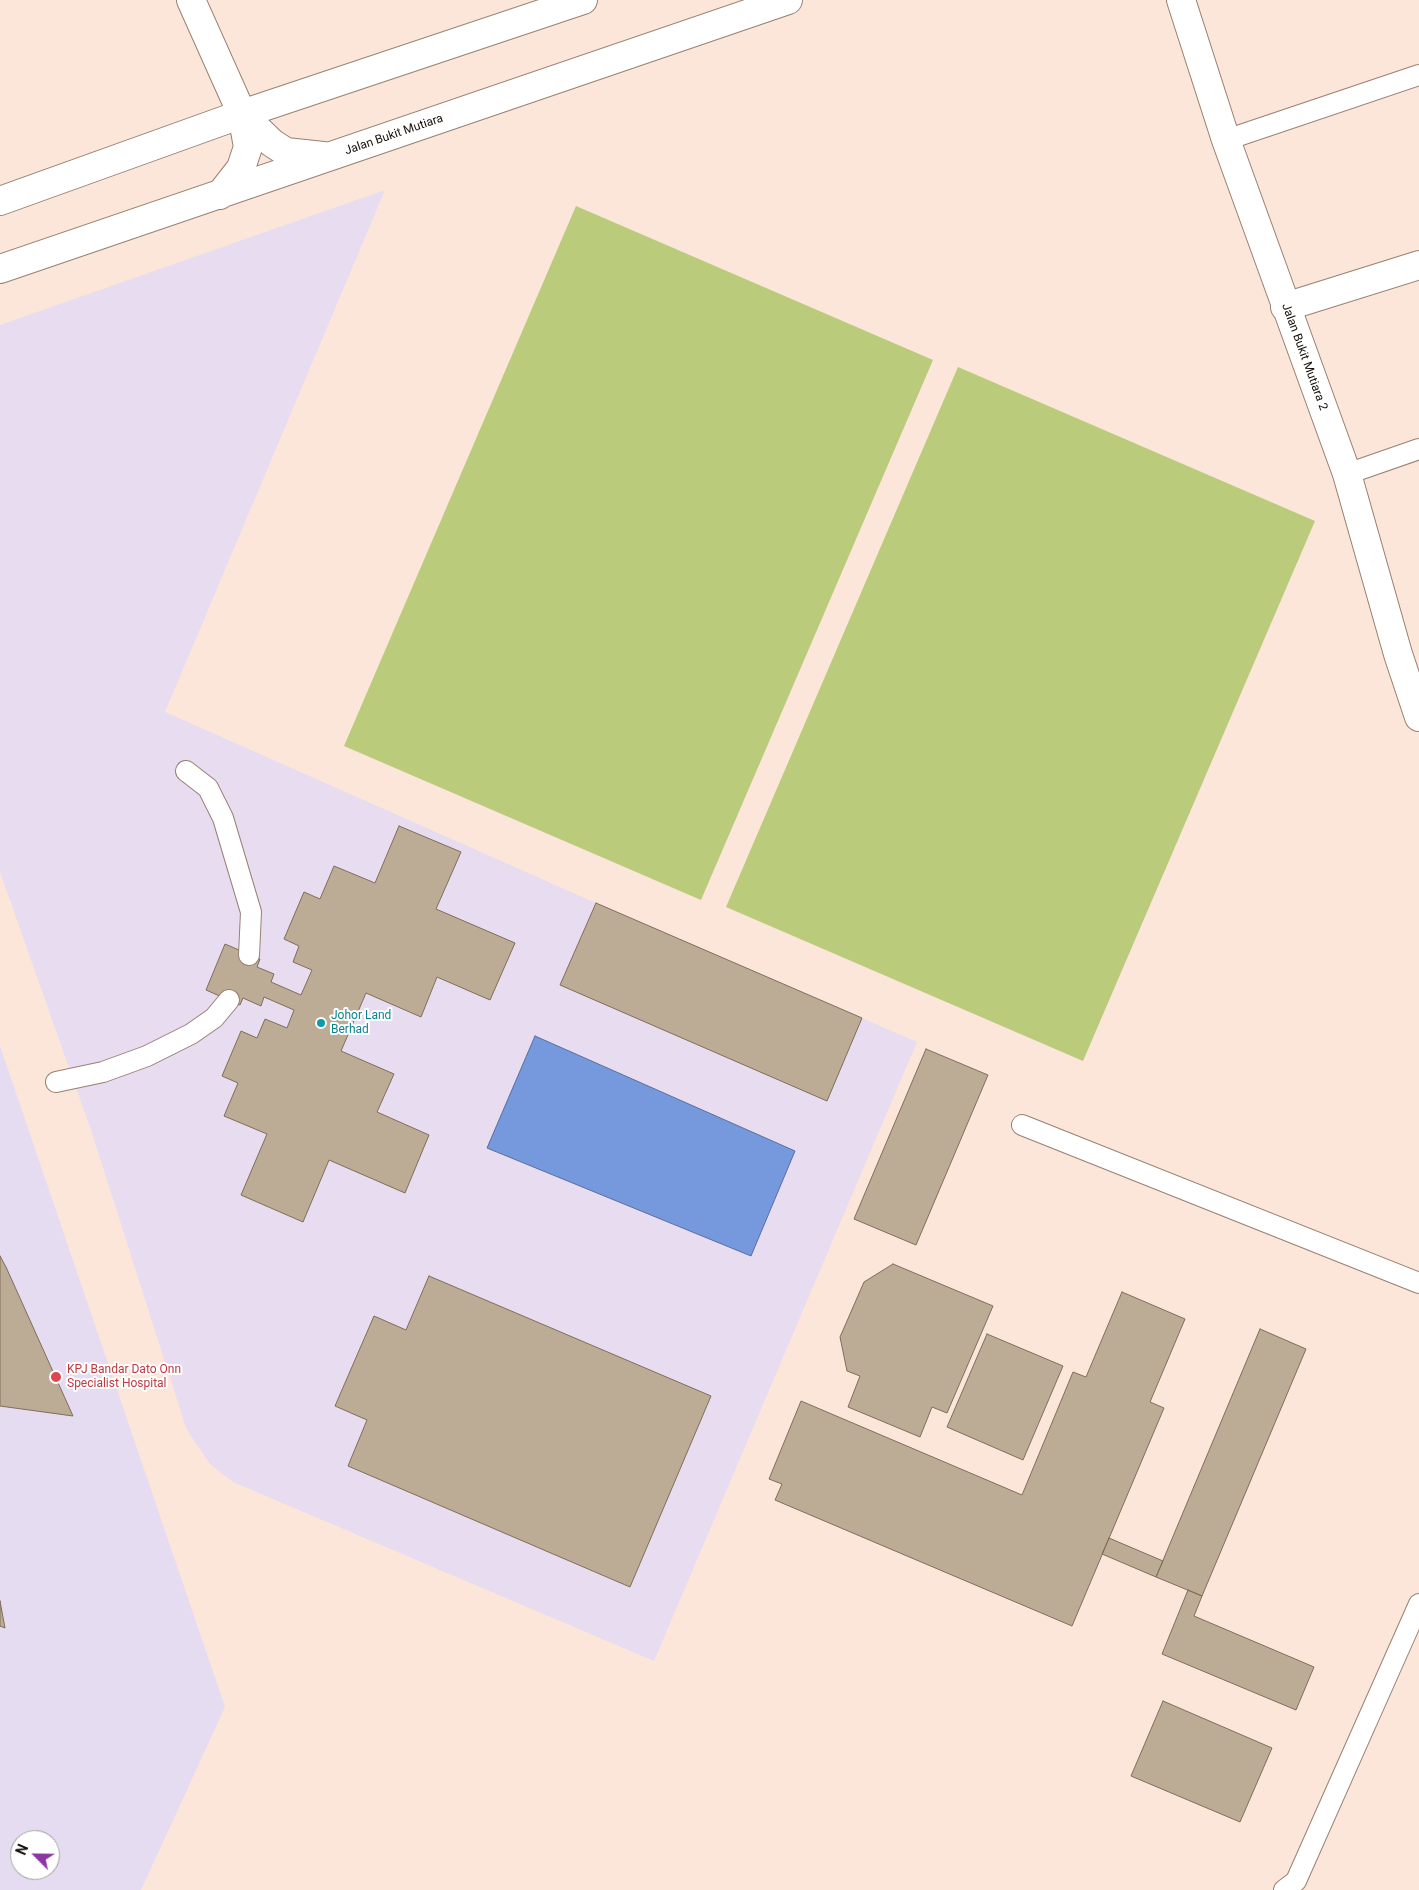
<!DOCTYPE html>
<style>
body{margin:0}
#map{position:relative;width:1419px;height:1890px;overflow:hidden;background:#fbe6d9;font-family:Roboto,sans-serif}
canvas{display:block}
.north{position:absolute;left:10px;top:1830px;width:50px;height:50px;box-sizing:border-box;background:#fff;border:1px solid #a29f9d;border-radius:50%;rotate:293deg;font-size:14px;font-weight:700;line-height:20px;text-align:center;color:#170f09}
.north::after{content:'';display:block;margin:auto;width:18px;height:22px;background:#8a36a5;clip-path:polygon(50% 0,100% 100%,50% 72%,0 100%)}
</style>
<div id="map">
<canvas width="1419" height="1890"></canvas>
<div class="north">N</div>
</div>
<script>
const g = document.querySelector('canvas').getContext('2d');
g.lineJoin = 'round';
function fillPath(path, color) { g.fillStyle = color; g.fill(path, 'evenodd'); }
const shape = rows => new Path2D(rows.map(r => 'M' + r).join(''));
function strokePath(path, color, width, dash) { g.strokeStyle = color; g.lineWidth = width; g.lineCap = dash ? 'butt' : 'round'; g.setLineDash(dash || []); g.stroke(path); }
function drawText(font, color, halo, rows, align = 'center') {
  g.font = font + ' Roboto,sans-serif'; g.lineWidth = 4; g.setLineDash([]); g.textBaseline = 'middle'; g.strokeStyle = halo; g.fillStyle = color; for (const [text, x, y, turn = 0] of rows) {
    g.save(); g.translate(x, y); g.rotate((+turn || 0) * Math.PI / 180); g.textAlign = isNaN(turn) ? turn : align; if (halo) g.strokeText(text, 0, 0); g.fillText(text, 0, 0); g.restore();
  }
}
fillPath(shape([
 [385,190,165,712,596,903,917,1042,654,1661,233,1482,211,1465,199,1448,186,1428,92,1133,0,872,0,325]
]), '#e8dcf0');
fillPath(shape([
 [0,1046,225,1707,141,1890,0,1890],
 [20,1840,50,1840,50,1870,20,1870]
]), '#e5dcf1');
fillPath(shape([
 [576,206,933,360,701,900,344,746],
 [958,367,1315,521,1083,1061,726,907]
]), '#bacb7c');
const water = shape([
 [535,1036,795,1151,751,1256,487,1148,535,1036]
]);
fillPath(water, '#7698dc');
strokePath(water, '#5a6f9d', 1);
const building = shape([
 [399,826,461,852,436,909,515,943,490,1000,437,977,421,1017,366,993,341,1051,394,1074,377,1112,429,1135,405,1193,329,1160,303,1222,241,1195,267,1134,224,1116,238,1083,222,1076,241,1031,257,1038,265,1019,287,1028,294,1010,264,997,261,1006,243,998,240,1005,206,990,225,944,260,959,257,967,274,974,271,982,301,995,312,970,293,962,299,946,284,939,304,892,320,899,334,866,375,883,399,826],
 [596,903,862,1018,827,1101,560,985,596,903],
 [926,1049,988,1075,916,1245,854,1219,926,1049],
 [0,1256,6,1267,73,1416,0,1406,0,1256],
 [893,1264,993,1306,947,1413,932,1407,920,1437,848,1407,860,1376,847,1371,840,1337,864,1282,893,1264],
 [429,1276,711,1396,630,1587,348,1466,367,1420,335,1406,374,1316,406,1330,429,1276],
 [1122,1292,1185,1319,1150,1402,1164,1408,1072,1626,775,1500,782,1484,769,1479,801,1401,1022,1495,1073,1372,1086,1377,1122,1292],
 [1260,1329,1306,1349,1202,1596,1156,1577,1260,1329],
 [987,1334,1063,1366,1023,1460,947,1427,987,1334],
 [1109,1538,1163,1561,1156,1577,1102,1554,1109,1538],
 [1188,1590,1202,1596,1194,1616,1314,1667,1296,1710,1162,1654,1188,1590],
 [0,1601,5,1628,0,1626,0,1601],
 [1163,1701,1272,1748,1240,1822,1131,1776,1163,1701]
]);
fillPath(building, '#bdac95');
strokePath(building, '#7e6e59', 1);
const lane = shape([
 [1226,140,1419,75],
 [1347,474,1419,449],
 [186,771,208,788,223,818,251,912,249,955],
 [56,1082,103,1072,147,1056,191,1034,214,1018,229,1000],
 [1022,1125,1419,1283],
 [1284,1890,1296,1881,1419,1604]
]);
const street = shape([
 [191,0,242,114],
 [1181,0,1226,140,1347,474,1398,654,1419,717],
 [1285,307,1419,265]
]);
const secondary = shape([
 [242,114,272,143,286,152,323,156],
 [220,195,241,168,248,147,242,114],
 [0,201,242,114,583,0],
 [0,269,788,0]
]);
strokePath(lane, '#988071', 22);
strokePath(street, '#988071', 30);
strokePath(secondary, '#988071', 30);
strokePath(lane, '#fff', 20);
strokePath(street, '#fff', 28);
strokePath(secondary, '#fff', 28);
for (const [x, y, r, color] of [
 [321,1023,5,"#0f9aa8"],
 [56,1377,6,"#e0444e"]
]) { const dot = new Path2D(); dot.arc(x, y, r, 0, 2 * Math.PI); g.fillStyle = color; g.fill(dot); strokePath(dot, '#fff', 2); }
drawText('12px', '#170f09', '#fff', [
 ["Jalan Bukit Mutiara",394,135,-19],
 ["Jalan Bukit Mutiara 2",1304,357,70]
]);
drawText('12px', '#0d838f', '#fff', [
 ["Johor Land",331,1016],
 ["Berhad",331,1030]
], 'left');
drawText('12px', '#be3a42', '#fff', [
 ["KPJ Bandar Dato Onn",67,1370],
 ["Specialist Hospital",67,1384]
], 'left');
</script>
